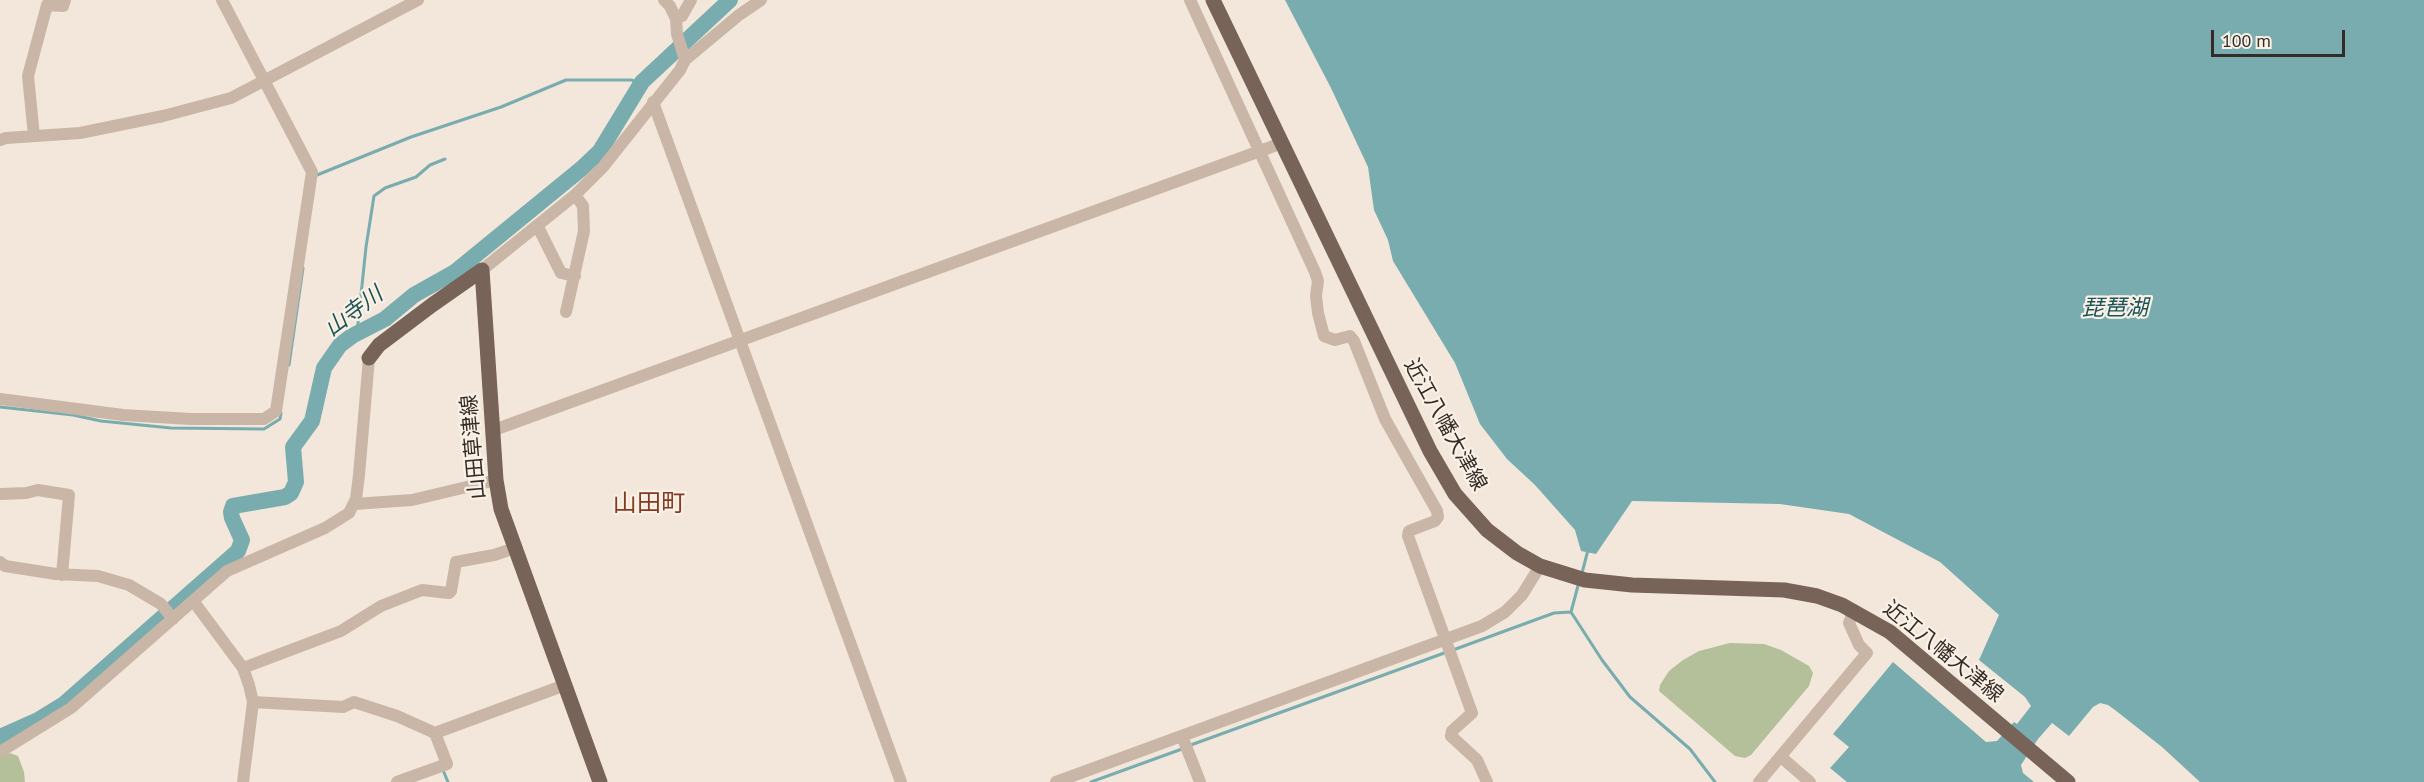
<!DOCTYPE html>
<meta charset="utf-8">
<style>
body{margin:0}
#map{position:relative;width:2424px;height:782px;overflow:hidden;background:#f2e7da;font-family:"PT Sans",sans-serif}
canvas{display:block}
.scale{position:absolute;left:2211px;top:30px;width:134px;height:27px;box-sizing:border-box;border:3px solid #362c27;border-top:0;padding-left:8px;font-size:18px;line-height:21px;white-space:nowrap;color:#362c27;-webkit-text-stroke:4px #f9f1e6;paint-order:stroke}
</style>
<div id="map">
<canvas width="2424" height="782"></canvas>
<div class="scale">100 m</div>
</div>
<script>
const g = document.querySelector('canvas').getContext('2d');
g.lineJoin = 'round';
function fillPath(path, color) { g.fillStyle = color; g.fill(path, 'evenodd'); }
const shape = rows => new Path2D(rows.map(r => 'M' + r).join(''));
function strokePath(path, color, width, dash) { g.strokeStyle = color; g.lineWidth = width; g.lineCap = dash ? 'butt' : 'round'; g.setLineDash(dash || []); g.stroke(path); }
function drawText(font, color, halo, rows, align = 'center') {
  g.font = font + ' "PT Sans","Noto Sans JP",sans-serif'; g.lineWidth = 4.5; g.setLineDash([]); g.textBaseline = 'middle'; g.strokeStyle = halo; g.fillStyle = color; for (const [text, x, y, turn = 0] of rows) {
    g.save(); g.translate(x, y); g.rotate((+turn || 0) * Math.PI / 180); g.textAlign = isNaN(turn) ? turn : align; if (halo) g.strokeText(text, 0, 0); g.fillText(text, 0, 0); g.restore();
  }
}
fillPath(shape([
 [1730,643,1764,644,1781,650,1809,666,1813,673,1809,686,1751,755,1745,758,1735,756,1659,691,1660,685,1669,671,1683,660,1699,651],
 [10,753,18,756,24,772,25,782,0,782,0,757]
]), '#b3c09a');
fillPath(shape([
 [1285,0,2424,0,2424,782,2200,782,2162,747,2115,710,2108,705,2100,703,2093,707,2069,736,2052,723,2038,739,2021,765,2023,773,2034,782,1847,782,1830,768,1849,747,1833,734,1893,662,1986,742,1997,741,2014,722,2017,724,2031,706,2025,697,1979,660,1999,615,1940,562,1849,514,1780,504,1632,501,1596,554,1581,551,1575,530,1535,485,1507,459,1480,424,1455,363,1393,261,1388,240,1374,210,1368,167,1331,88]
]), '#79acaf');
strokePath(shape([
 [317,175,411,137,501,107,566,80,632,80,640,85],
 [357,333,366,247,374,196,385,188,416,177,430,165,445,159],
 [289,365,303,268],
 [0,407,73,415,101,421,171,428,264,429,280,419,281,413],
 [1582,573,1588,550],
 [1571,612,1579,582],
 [1571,612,1602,660,1630,697,1690,749,1715,782],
 [1453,650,1554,613,1571,612],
 [1188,746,1447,652],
 [443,770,448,782],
 [1091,782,1182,749]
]), '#79acaf', 3);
strokePath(shape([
 [0,737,38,720,64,704,238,551,242,540,232,518,231,512,233,506,285,497,291,493,296,482,293,447,312,421,324,368,340,345,352,336,385,319,414,295,455,272,581,169,600,151,642,82,730,0]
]), '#79acaf', 16);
strokePath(shape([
 [664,0,670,6,676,19,677,34,685,60],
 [1190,0,1315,272,1318,281,1316,296,1318,313,1324,336,1335,340,1350,336,1354,341,1385,419,1437,511,1438,517,1435,521,1409,531,1408,536,1472,713,1452,731,1451,736,1477,760,1487,782],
 [676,19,682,16,691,0],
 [653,102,901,782],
 [34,136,28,76,47,5,63,6,65,0],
 [0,140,6,138,80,133,163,116,231,98,418,0],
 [538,227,561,273,575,276],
 [482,270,575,195,603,167,680,70,685,60,739,15,761,0],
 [566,312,584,231,583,206,575,195],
 [0,399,123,415,191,419,264,419,276,411,312,172,222,0],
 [494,430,1282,143],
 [0,494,26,493,38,490,69,495,62,575],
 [354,504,412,500,496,480],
 [0,562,5,566,56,574,98,576,129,585,161,604,173,619],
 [194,602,243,668,249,685,253,702,243,782],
 [243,668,341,631,381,606,422,590,449,593,451,591,456,562,494,555,515,548],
 [253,702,343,707,354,702,397,716,435,733,447,764,397,782],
 [435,733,565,685],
 [1182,736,1200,782],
 [0,752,71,708,227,571,325,528,349,513,356,499,359,475,369,358],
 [1781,757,1810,782],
 [1056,782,1482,626,1505,612,1522,595,1540,566],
 [1759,782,1867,653,1859,645,1849,623,1854,610]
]), '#cab6a6', 12);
strokePath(shape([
 [1213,0,1430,451,1455,494,1487,530,1517,553,1540,566,1585,580,1632,585,1784,590,1817,596,1842,605,1890,632,2068,782],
 [482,270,496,480,501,509,600,782],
 [369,358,379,345,432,305,482,270]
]), '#786358', 15);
drawText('21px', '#362c27', '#f9f1e6', [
 ["近江八幡大津線",1445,425,61],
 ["山田草津線",474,447,-95],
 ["近江八幡大津線",1943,652,39]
]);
drawText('italic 22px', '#1c5357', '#f9f1e6', [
 ["琵琶湖",2115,309],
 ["山寺川",354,312,-37]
]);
drawText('24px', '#853920', '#f9f1e6', [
 ["山田町",649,504]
]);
</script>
